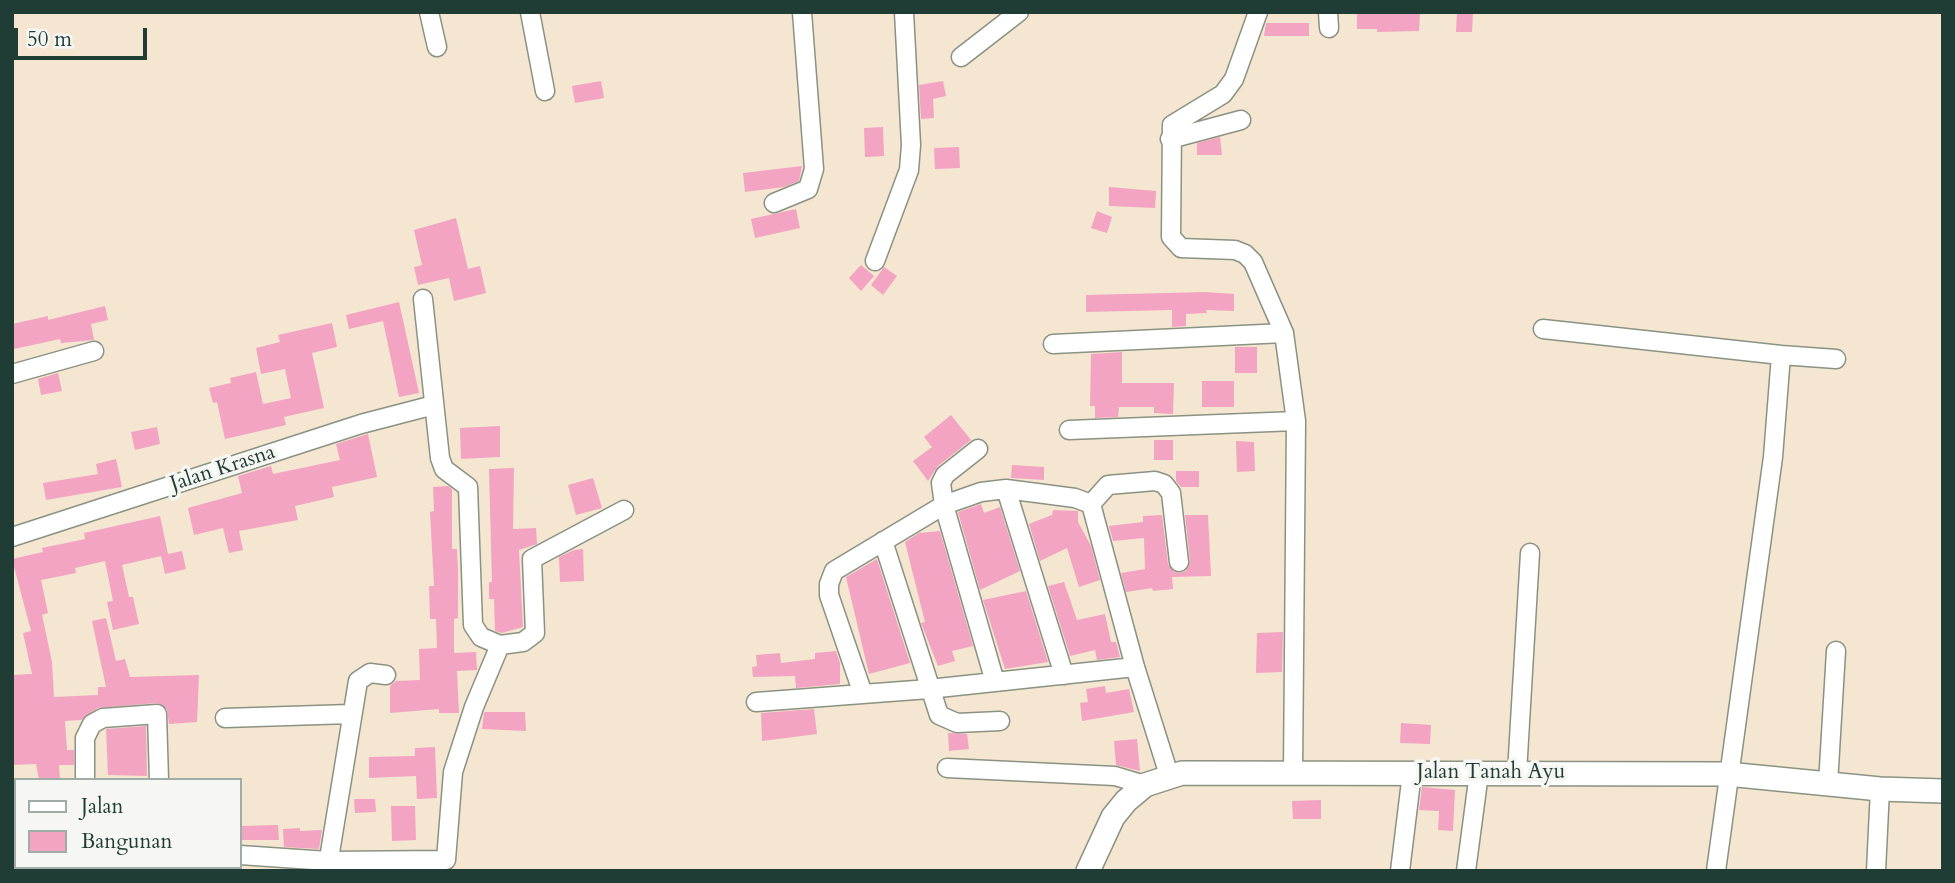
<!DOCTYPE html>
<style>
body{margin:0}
#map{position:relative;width:1955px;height:883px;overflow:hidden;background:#f4e6d1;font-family:Cardo,serif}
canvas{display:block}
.frame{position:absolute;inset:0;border:14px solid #1f3d34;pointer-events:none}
.legend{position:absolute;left:14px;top:778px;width:228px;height:91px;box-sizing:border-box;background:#f6f6f2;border:2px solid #a0aca6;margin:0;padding:9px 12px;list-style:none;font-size:21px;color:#1f3d34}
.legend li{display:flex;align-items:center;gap:14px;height:35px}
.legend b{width:35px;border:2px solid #a0aca6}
.scale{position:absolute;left:14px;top:28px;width:133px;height:32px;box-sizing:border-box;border:4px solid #1f3d34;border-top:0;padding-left:9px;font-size:21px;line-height:24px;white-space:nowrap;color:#1f3d34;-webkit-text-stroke:5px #f6f6f2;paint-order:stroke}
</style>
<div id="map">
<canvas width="1955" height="883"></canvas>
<div class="frame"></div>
<ul class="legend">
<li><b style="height:9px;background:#fff"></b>Jalan</li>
<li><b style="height:19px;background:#f2a4c2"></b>Bangunan</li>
</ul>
<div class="scale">50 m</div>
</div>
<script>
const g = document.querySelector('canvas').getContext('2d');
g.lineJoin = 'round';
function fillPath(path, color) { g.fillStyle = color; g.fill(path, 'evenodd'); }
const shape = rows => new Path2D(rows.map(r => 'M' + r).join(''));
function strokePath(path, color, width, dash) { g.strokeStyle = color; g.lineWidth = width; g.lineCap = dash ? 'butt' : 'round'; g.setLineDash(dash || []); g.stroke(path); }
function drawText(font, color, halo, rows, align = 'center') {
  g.font = font + ' Cardo,serif'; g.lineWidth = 7; g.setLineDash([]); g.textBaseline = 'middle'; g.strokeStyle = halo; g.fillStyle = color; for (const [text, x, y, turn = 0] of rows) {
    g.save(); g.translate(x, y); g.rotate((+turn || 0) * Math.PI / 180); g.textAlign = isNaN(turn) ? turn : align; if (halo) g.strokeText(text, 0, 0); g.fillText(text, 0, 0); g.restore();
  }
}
fillPath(shape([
 [1420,12,1419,31,1377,32,1377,29,1357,29,1357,13],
 [1457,12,1473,12,1472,32,1456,32],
 [1266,23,1309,23,1309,36,1264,36],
 [601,81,604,98,575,103,572,86],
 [943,81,946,96,933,99,934,118,921,119,919,85],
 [883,127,884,156,865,157,864,128],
 [1220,137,1222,155,1197,155,1197,143],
 [959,147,960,168,935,169,934,148],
 [802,166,799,181,784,187,745,192,743,173],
 [1109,187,1156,191,1155,208,1109,206],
 [796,209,800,228,755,238,751,219],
 [1097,211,1112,217,1107,233,1091,228],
 [456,218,468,269,480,266,486,293,454,301,449,278,418,285,414,267,422,265,414,230],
 [861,265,874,276,861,291,849,278],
 [884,267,897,276,883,295,871,285],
 [1206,292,1234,294,1234,311,1206,310,1207,313,1186,314,1186,326,1172,327,1172,310,1086,312,1086,295],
 [399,302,419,393,399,397,383,321,349,329,346,315],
 [105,306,108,320,91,324,94,340,61,343,60,339,14,349,12,324,48,316,48,320],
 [332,323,337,347,312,353,324,408,284,417,286,425,225,439,217,402,213,403,209,388,231,383,230,378,256,372,263,404,291,398,285,369,261,374,256,348,280,342,278,335],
 [1235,347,1257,347,1257,373,1235,373],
 [1122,352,1122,383,1174,383,1173,414,1154,413,1154,407,1119,407,1118,417,1095,418,1095,406,1090,406,1091,354],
 [58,373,62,391,41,395,38,379],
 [1202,381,1234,381,1234,407,1202,407],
 [951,415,971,440,938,466,928,481,913,461,932,447,924,437],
 [500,426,500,457,461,459,460,428],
 [157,427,160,444,135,450,131,432],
 [368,434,377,477,332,487,334,497,295,506,298,520,239,531,243,550,229,553,223,528,194,535,188,508,242,493,238,476,271,466,273,474,340,460,336,444],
 [1154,440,1173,440,1173,460,1154,460],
 [1236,441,1254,442,1255,471,1237,472],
 [116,459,122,487,46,500,43,483,98,474,96,464],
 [1012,465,1044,467,1044,480,1011,478],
 [514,468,513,529,536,528,537,544,519,550,523,627,502,633,495,631,494,599,489,599,489,582,492,582,489,469],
 [1176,471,1199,471,1199,487,1181,487,1176,481],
 [593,478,602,508,576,515,568,485],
 [448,486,452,489,452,549,457,549,458,570,458,618,454,619,454,653,476,652,477,670,457,671,459,713,439,713,439,709,390,713,390,686,396,681,420,680,419,649,437,648,436,619,430,619,429,586,434,586,430,512,434,511,433,487],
 [981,504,984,513,1000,507,1020,571,980,590,958,512],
 [1053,510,1078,511,1078,522,1091,546,1100,580,1079,587,1067,548,1040,561,1029,524,1052,515],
 [1162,515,1168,564,1174,572,1180,573,1186,571,1190,561,1185,515,1208,515,1211,576,1172,577,1173,589,1153,591,1152,588,1126,592,1121,573,1145,569,1144,538,1113,541,1109,526,1143,522,1143,516],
 [160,516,168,554,182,551,186,569,165,574,161,556,122,565,129,597,133,597,139,624,113,630,107,602,113,601,105,561,75,568,76,573,41,580,48,613,42,615,52,662,54,697,98,695,98,687,106,687,92,621,106,618,116,661,125,659,130,677,199,675,197,722,169,724,167,709,157,703,98,708,81,720,65,721,67,750,74,750,74,765,59,765,60,780,39,780,36,764,12,765,12,675,32,674,23,633,31,631,12,559,43,552,42,548,85,539,84,533],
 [940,531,973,646,952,651,955,661,938,666,921,623,925,622,905,542,919,533],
 [583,549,584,581,560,582,559,557,574,550],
 [877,559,910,663,869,674,846,577],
 [1064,582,1077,620,1105,614,1111,642,1116,642,1120,657,1097,660,1095,650,1070,656,1048,586],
 [1026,591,1048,662,1005,669,983,600],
 [1283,632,1282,672,1256,673,1257,633],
 [836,651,840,663,840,684,796,688,795,676,753,677,752,667,757,666,756,655,780,653,781,663,815,659,815,653],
 [1105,686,1106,693,1129,689,1134,712,1082,721,1080,703,1088,702,1086,689],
 [814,709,817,734,762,741,761,713],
 [484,712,525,712,526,731,482,729],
 [1401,723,1431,725,1430,744,1400,743],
 [146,726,147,776,108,775,106,729],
 [948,733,967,734,969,749,949,751],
 [1137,739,1140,771,1116,765,1114,741],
 [435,747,437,798,417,799,416,776,369,778,369,757,415,756,415,748],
 [1422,787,1455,790,1453,831,1438,830,1439,811,1419,810],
 [354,799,375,799,376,812,355,813],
 [1321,800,1321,819,1293,819,1292,801],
 [391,806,415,806,416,840,392,841],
 [278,825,279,840,240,840,240,826],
 [300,828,300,831,322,830,319,849,284,847,283,829]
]), '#f2a4c2');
const minor = shape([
 [429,12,437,47],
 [530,12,545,91],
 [1258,12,1234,79,1223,94,1172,125,1171,237,1181,248,1235,250,1245,254,1253,262,1284,333,1296,421,1293,773],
 [1328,12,1329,28],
 [961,57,1019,12],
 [1170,139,1241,120],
 [774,203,808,189,814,169,802,12],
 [875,261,909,170,911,145,904,12],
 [423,299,440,458,444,469,468,487,473,625,481,637,500,645],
 [1543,329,1781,355,1773,457,1716,871],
 [1053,344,1284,333],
 [1781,355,1836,359],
 [12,374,94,351],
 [1069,430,1296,421],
 [978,449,945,475,941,483,944,505,995,682],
 [1006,489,1064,675],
 [1091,504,1108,485,1155,481,1164,484,1171,493,1179,562],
 [12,537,361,424,434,405],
 [883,541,939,715,957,723,1000,721],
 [863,694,829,595,829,584,834,571,944,505,981,492,1006,489,1075,498,1091,504,1135,667,1169,775],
 [756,702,929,689,1135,667],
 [225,718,350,714],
 [947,768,1115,776,1145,785],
 [1517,773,1530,553],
 [85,780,85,738,92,724,103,718,157,714,159,780],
 [1828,784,1836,651],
 [240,855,328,861,446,860,453,772,474,707,500,645,523,642,535,633,532,559,624,510],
 [87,867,87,871],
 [230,867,230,871],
 [157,871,157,867],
 [327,871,358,681,370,673,386,675],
 [1400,871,1412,773],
 [1466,871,1479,773],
 [1876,871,1880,789]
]);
const tertiary = shape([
 [1088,871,1113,817,1126,801,1145,785,1182,773,1727,774,1880,789,1943,791]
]);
strokePath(minor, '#8a9282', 21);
strokePath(tertiary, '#8a9282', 26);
strokePath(minor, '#fff', 18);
strokePath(tertiary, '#fff', 23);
drawText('21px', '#1f3d34', '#f6f6f2', [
 ["Jalan Krasna",223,469,-18],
 ["Jalan Tanah Ayu",1491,773]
]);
</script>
